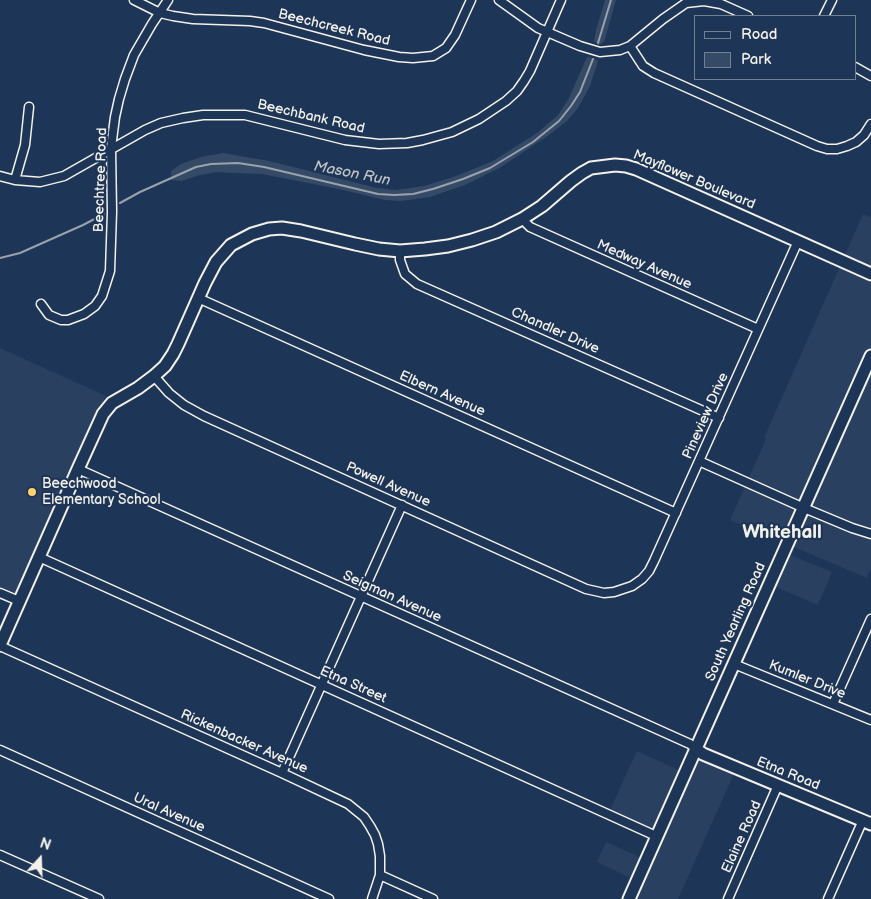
<!DOCTYPE html>
<style>
body{margin:0}
#map{position:relative;width:871px;height:899px;overflow:hidden;background:#1d3557;font-family:"Balsamiq Sans",sans-serif}
canvas{display:block}
.legend{position:absolute;left:694px;top:15px;width:162px;height:65px;box-sizing:border-box;background:#1d3557;border:1px solid #738091;margin:0;padding:6px 9px;list-style:none;font-size:15px;color:#f4f1e8}
.legend li{display:flex;align-items:center;gap:10px;height:25px}
.legend b{width:25px;border:1px solid #738091}
.north{position:absolute;left:15px;top:834px;width:50px;height:50px;-webkit-text-stroke:4px #1d3557;paint-order:stroke;rotate:20deg;font-size:14px;font-weight:700;line-height:20px;text-align:center;color:#f4f1e8}
.north::after{content:'';display:block;margin:auto;width:18px;height:22px;background:#f4f1e8;clip-path:polygon(50% 0,100% 100%,50% 72%,0 100%)}
</style>
<div id="map">
<canvas width="871" height="899"></canvas>
<ul class="legend">
<li><b style="height:6px;background:#1d3557"></b>Road</li>
<li><b style="height:14px;background:#354a67"></b>Park</li>
</ul>
<div class="north">N</div>
</div>
<script>
const g = document.querySelector('canvas').getContext('2d');
g.lineJoin = 'round';
function fillPath(path, color) { g.fillStyle = color; g.fill(path, 'evenodd'); }
const shape = rows => new Path2D(rows.map(r => 'M' + r).join(''));
function strokePath(path, color, width, dash) { g.strokeStyle = color; g.lineWidth = width; g.lineCap = dash ? 'butt' : 'round'; g.setLineDash(dash || []); g.stroke(path); }
function drawText(font, color, halo, rows, align = 'center') {
  g.font = font + ' "Balsamiq Sans",sans-serif'; g.lineWidth = 4.5; g.setLineDash([]); g.textBaseline = 'middle'; g.strokeStyle = halo; g.fillStyle = color; for (const [text, x, y, turn = 0] of rows) {
    g.save(); g.translate(x, y); g.rotate((+turn || 0) * Math.PI / 180); g.textAlign = isNaN(turn) ? turn : align; if (halo) g.strokeText(text, 0, 0); g.fillText(text, 0, 0); g.restore();
  }
}
fillPath(shape([
 [863,214,871,217,871,568,867,578,730,520,766,439,764,438],
 [0,348,106,396,18,595,0,587],
 [783,552,832,572,818,605,769,584],
 [637,751,685,773,695,751,736,769,678,899,622,899,631,878,597,862,606,842,646,860,657,834,609,812]
]), '#2a4060');
fillPath(shape([
 [605,0,616,0,604,42,599,45,594,41,596,30],
 [587,57,594,58,598,61,590,86,578,108,567,121,549,135,501,167,465,185,430,197,401,201,385,200,339,189,262,174,235,173,217,172,200,175,181,181,171,180,171,171,181,164,201,157,223,153,269,161,377,188,396,190,424,186,456,176,493,161,537,133,558,115,569,98]
]), '#354a67');
strokePath(shape([
 [598,43,611,0],
 [120,203,140,192,196,167,211,164,238,163,264,167,378,194,394,195,413,194,433,189,463,179,490,168,533,142,559,121,571,106,580,92,593,59],
 [0,258,20,253,83,225,104,214]
]), '#9aa2ab', 2);
const street = shape([
 [134,0,160,13,173,16,193,19,250,21,264,23,364,50,399,57,413,58,433,56,446,48,455,35,471,0],
 [499,0,538,28,580,46,600,52,620,50,630,46,663,19,686,3,704,1,721,4,748,16],
 [824,16,832,0],
 [630,46,643,66,654,73,817,146,827,149,837,149,847,146,856,142,864,135,871,124],
 [855,67,871,76],
 [0,176,15,180,40,182,64,176,145,130,161,123,183,118,203,115,245,115,345,140,379,144,407,143,423,140,452,132,479,119,506,101,517,91,524,81,530,71,561,0],
 [15,180,25,145,29,107],
 [522,219,530,227,758,329],
 [400,251,400,260,405,274,417,284,719,418],
 [198,298,676,513],
 [41,304,49,315,61,320,68,320,84,314,95,306,102,296,110,271,112,212,111,148,115,117,119,99,125,79,134,55,152,24,168,0],
 [154,376,169,393,184,405,204,416,586,589,604,593,614,592,632,586,642,579,649,571,654,561,798,241],
 [699,461,804,508,852,528,871,534],
 [78,469,690,744,696,749],
 [39,557,656,836],
 [0,593,19,601],
 [0,646,282,773,348,804,364,817,370,826,375,835,378,844,380,856,380,875,433,899],
 [734,664,871,720],
 [833,704,871,619],
 [0,750,329,899],
 [282,773,402,505],
 [0,855,99,899],
 [372,899,380,875],
 [728,899,778,785],
 [828,899,863,820]
]);
const secondary = shape([
 [0,645,78,469,103,414,112,403,138,388,154,376,165,366,173,354,178,344,205,283,216,262,231,245,252,234,269,229,282,228,301,231,355,244,379,249,400,251,425,249,448,246,472,240,496,232,522,219,542,206,571,181,582,173,591,168,615,165,626,166,636,169,871,274],
 [696,749,703,754,871,824],
 [629,899,871,356]
]);
strokePath(street, '#f4f1e8', 11);
strokePath(secondary, '#f4f1e8', 15);
strokePath(street, '#1d3557', 8);
strokePath(secondary, '#1d3557', 11);
for (const [x, y, r, color] of [
 [32,492,5,"#ffd166"]
]) { const dot = new Path2D(); dot.arc(x, y, r, 0, 2 * Math.PI); g.fillStyle = color; g.fill(dot); strokePath(dot, '#1d3557', 2); }
drawText('14px', '#f4f1e8', '#1d3557', [
 ["Beechcreek Road",334,28,14],
 ["Beechbank Road",311,117,13],
 ["Beechtree Road",101,180,-88],
 ["Mayflower Boulevard",694,180,23],
 ["Medway Avenue",644,265,24],
 ["Chandler Drive",555,331,24],
 ["Elbern Avenue",442,394,24],
 ["Pineview Drive",706,416,-66],
 ["Powell Avenue",388,485,24],
 ["Seigman Avenue",392,597,24],
 ["South Yearling Road",736,622,-66],
 ["Kumler Drive",807,680,22],
 ["Etna Street",353,685,24],
 ["Rickenbacker Avenue",244,742,24],
 ["Etna Road",788,774,22],
 ["Ural Avenue",169,813,24],
 ["Elaine Road",742,837,-66]
]);
drawText('14px', '#f4f1e8', '#1d3557', [
 ["Beechwood",42,484],
 ["Elementary School",42,500]
], 'left');
drawText('italic 15px', '#c0c3c4', '#1d3557', [
 ["Mason Run",352,174,11]
]);
drawText('bold 19px', '#f4f1e8', '#1d3557', [
 ["Whitehall",782,533]
]);
</script>
